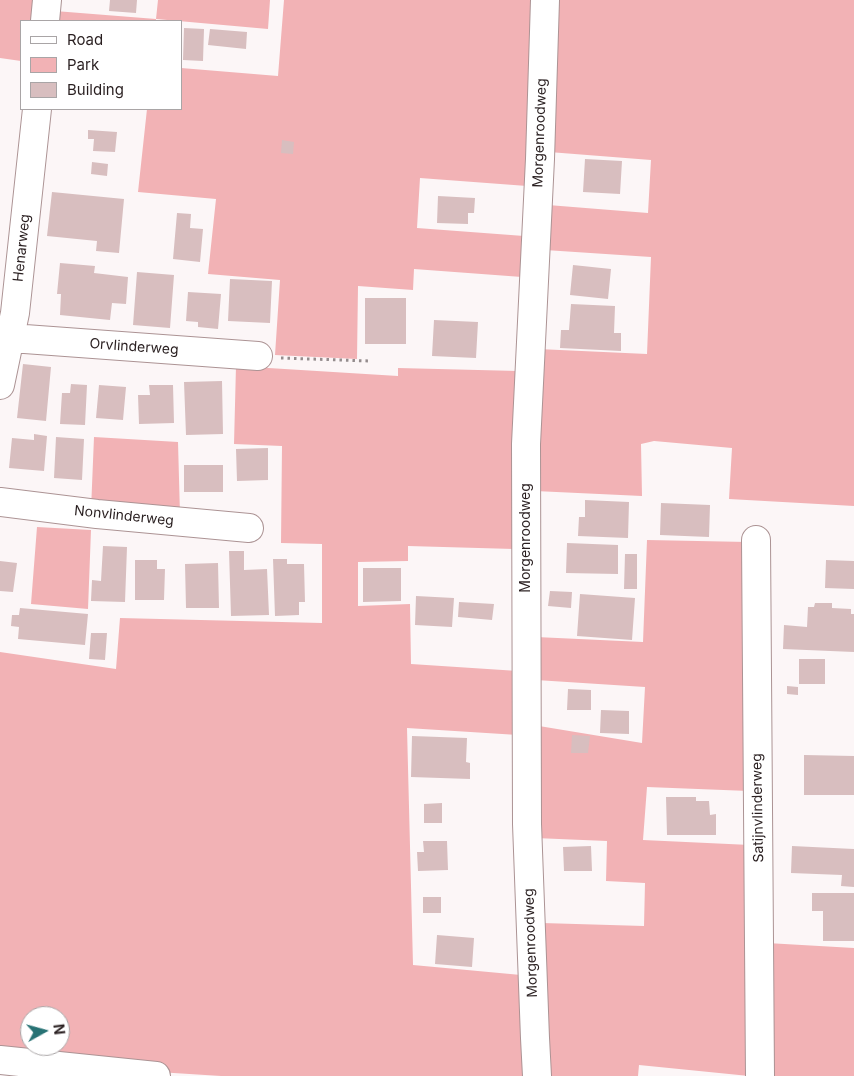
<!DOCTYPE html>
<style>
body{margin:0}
#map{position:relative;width:854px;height:1076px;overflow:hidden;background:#fcf6f7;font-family:Inter,sans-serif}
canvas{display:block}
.legend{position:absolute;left:20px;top:20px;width:162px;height:90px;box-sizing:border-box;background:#fff;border:1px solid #a9a5a6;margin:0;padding:6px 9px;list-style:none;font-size:15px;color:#291f20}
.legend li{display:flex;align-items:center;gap:10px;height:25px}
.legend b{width:25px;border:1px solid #a9a5a6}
.north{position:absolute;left:20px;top:1006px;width:50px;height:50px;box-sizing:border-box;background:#fff;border:1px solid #a9a5a6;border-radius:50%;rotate:83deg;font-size:14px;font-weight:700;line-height:20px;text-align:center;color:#291f20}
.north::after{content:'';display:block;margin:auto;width:18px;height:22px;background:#277274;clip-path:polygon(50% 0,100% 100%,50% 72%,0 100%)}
</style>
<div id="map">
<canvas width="854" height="1076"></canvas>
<ul class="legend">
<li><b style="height:6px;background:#fff"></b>Road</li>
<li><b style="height:14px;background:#f2b2b5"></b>Park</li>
<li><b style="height:14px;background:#d8bebf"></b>Building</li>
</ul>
<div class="north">N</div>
</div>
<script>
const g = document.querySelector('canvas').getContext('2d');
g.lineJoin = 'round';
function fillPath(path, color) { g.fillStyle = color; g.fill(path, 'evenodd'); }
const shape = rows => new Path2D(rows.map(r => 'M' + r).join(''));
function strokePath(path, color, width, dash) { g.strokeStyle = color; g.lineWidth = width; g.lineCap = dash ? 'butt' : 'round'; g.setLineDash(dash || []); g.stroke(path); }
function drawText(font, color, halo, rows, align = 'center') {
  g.font = font + ' Inter,sans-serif'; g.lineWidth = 5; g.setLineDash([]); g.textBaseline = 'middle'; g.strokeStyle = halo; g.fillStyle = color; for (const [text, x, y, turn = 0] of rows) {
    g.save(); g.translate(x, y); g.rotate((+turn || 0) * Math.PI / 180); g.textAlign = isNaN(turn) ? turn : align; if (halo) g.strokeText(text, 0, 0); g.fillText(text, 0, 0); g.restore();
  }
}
fillPath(shape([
 [0,0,40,0,38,21,21,21,21,61,0,58],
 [158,0,270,0,268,29,156,19,156,21,54,21,55,11,156,19],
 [284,0,531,0,527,186,420,178,417,228,524,236,522,277,414,269,413,290,358,286,357,359,275,355,280,280,208,274,216,199,138,192,147,109,181,109,181,68,278,76],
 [554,0,854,0,854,506,729,499,732,448,654,441,641,444,642,496,535,491,538,349,647,354,651,257,545,250,548,205,648,213,651,160,549,152],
 [236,366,398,376,398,368,518,371,514,549,408,546,408,561,358,562,358,606,410,604,411,664,518,671,518,735,407,728,413,965,521,975,524,1076,221,1076,0,1062,0,652,116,669,120,618,322,623,322,544,281,543,282,446,234,444],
 [30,1016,60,1016,60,1046,30,1046],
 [94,437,178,442,180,515,91,510],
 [37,527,91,530,88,609,31,604],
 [647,540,748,542,749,791,647,787,643,840,750,845,749,1076,639,1065,638,1076,542,1076,542,923,644,926,645,883,606,881,607,841,535,838,539,726,642,743,645,687,536,680,536,637,643,642],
 [767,943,854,948,854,1076,767,1076]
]), '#f2b2b5');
fillPath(shape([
 [110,0,137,0,136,13,109,11],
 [184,28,204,29,203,61,183,60],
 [210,29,247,32,246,49,208,45],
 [88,130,117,132,115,152,93,151,94,139,88,139],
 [282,140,294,142,293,154,281,153],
 [585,159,622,161,620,194,583,192],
 [92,162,108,164,107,176,91,174],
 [52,192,124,199,119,253,96,251,97,241,47,236],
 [438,196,475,198,474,213,468,213,468,224,437,223],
 [177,213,191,214,190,228,203,229,200,262,173,259],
 [60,263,95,266,94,273,128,277,126,304,112,303,110,320,60,315,61,294,57,294],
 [573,265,611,269,608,299,570,295],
 [137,272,174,275,170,328,133,325],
 [230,279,272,281,270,323,228,321],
 [188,292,221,294,218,329,198,327,198,322,186,321],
 [365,298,406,298,406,344,365,344],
 [571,304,615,306,614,333,621,333,621,351,560,348,561,330,569,330],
 [434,320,478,322,476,358,432,356],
 [23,364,51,367,46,421,17,418],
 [222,381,223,434,186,435,184,382],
 [71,384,87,385,85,425,60,424,62,393,70,393],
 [99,385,126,387,123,420,96,418],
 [149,385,173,385,174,423,139,424,138,395,150,395],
 [34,434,47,436,44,471,9,468,12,438,34,440],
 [56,437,84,439,82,480,54,478],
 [268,448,268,480,237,481,236,449],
 [184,465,223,465,223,492,184,492],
 [585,500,629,502,628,538,578,536,579,517,585,517],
 [661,503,710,505,709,537,660,535],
 [567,543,618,545,618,574,566,573],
 [103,546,127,547,125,602,91,601,92,580,101,581],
 [229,551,244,551,244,570,267,569,269,615,231,616],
 [625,554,637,554,637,589,624,589],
 [273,559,287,559,287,564,304,564,305,602,299,602,299,615,275,616],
 [135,560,157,560,157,569,165,569,164,600,135,600],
 [826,560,854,561,854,589,825,588],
 [0,561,17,563,13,592,0,591],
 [218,563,219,608,186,608,185,564],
 [363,568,401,568,401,601,363,602],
 [550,591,572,592,571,608,548,606],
 [580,594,635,598,632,640,577,636],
 [416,596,454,598,452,627,415,625],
 [459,602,494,604,492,620,458,617],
 [815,603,832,603,832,608,851,609,851,614,854,614,854,652,783,649,784,625,807,627,808,607,814,607],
 [20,608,88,614,85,645,18,639,19,627,11,626,12,615,19,615],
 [91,633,107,633,105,660,89,659],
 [799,659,825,659,825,684,799,684],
 [787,686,798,687,798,695,787,694],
 [568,689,591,690,591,710,567,710],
 [601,710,629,711,629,734,600,733],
 [572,735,590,736,588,753,571,753],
 [412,736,467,738,466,762,470,763,470,779,411,777],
 [804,755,854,756,854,795,804,795],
 [666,797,696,797,696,801,709,801,710,815,716,814,716,835,667,835],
 [442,803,442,823,424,823,424,804],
 [423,841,447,841,448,870,418,871,417,852,424,852],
 [591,846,592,871,564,871,563,847],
 [792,846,854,849,854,887,841,886,842,875,791,873],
 [812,893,854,893,854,941,823,941,823,911,812,911],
 [423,897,441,897,441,913,423,913],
 [437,935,474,938,472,967,435,964]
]), '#d8bebf');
const minor = shape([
 [45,21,47,0],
 [11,338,258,356],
 [0,385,15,313,37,109],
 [0,502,97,514,249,528],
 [756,540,760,1076],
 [0,1060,156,1076],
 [537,1076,535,1038,527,824,526,444,540,159,545,0]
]);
strokePath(minor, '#ac9394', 30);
strokePath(shape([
 [281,358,370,361]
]), '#948c8d', 3, [2.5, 4]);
strokePath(minor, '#fff', 28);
drawText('14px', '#291f20', '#fff', [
 ["Morgenroodweg",540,133,-88],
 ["Henarweg",22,248,-84],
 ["Orvlinderweg",134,347,4],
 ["Nonvlinderweg",124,516,6],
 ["Morgenroodweg",526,538,-90],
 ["Satijnvlinderweg",758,808,-91],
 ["Morgenroodweg",531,943,-92]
]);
</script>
